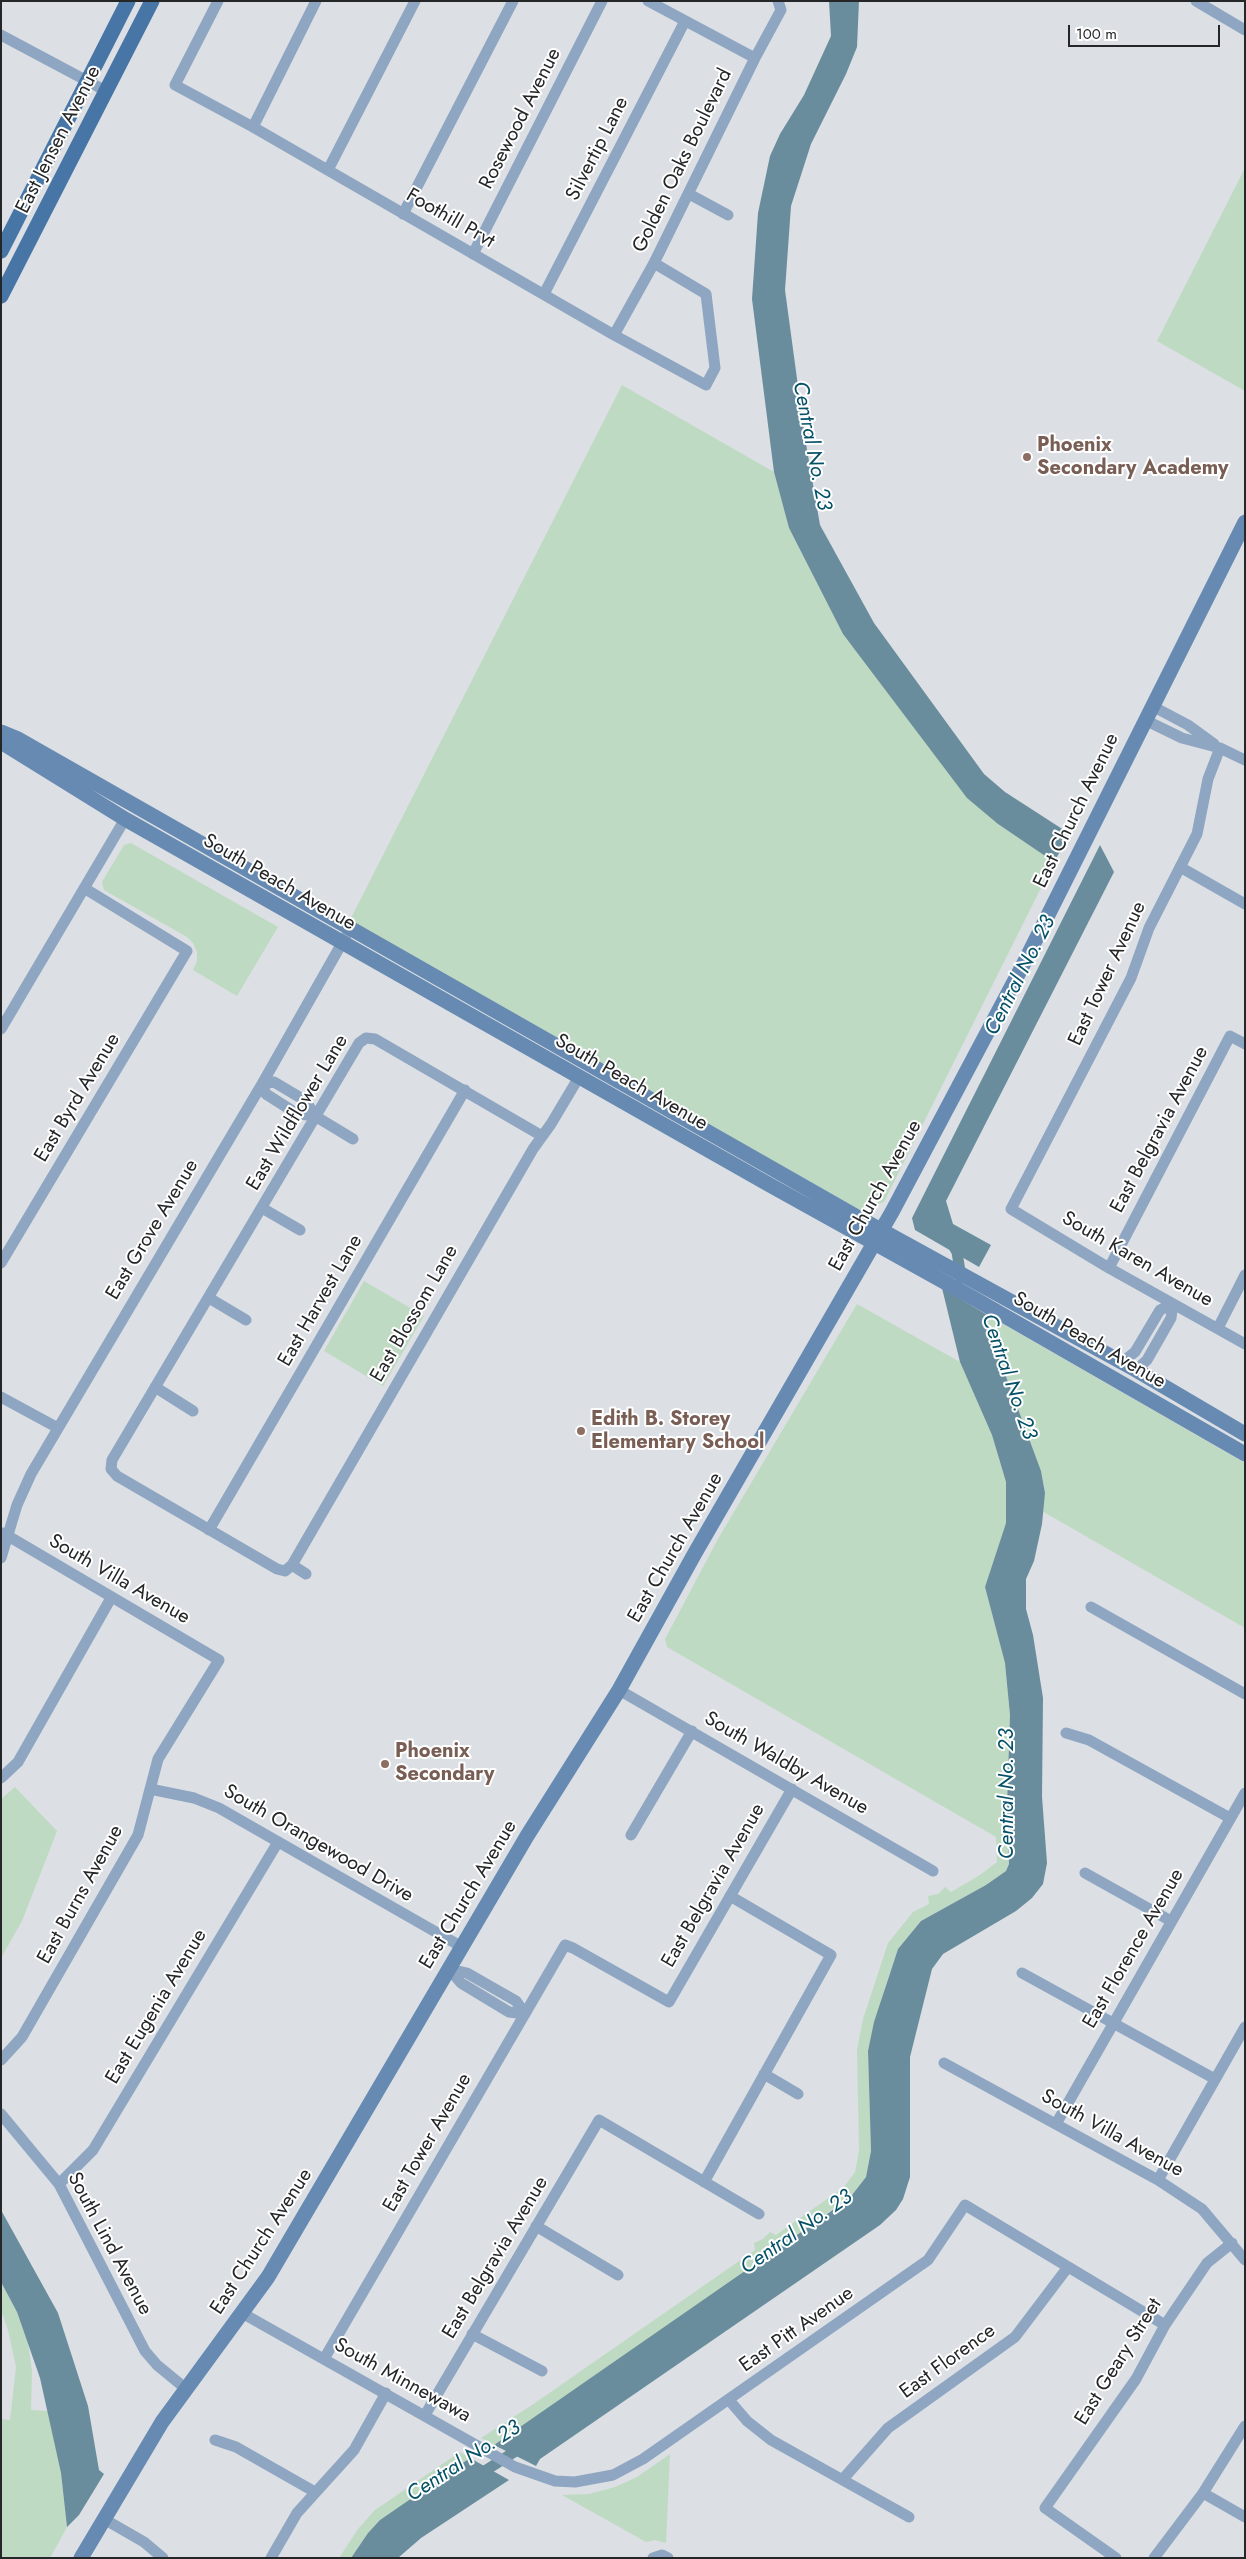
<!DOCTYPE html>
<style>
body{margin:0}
#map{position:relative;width:1246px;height:2559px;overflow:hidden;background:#dcdfe4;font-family:Jost,sans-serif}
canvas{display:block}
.frame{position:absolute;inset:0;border:2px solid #252628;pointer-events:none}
.scale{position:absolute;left:1068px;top:25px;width:152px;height:22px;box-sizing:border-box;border:2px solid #252628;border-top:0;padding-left:6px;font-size:15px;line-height:18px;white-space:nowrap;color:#252628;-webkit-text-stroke:4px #fff;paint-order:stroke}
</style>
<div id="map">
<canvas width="1246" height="2559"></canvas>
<div class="frame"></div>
<div class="scale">100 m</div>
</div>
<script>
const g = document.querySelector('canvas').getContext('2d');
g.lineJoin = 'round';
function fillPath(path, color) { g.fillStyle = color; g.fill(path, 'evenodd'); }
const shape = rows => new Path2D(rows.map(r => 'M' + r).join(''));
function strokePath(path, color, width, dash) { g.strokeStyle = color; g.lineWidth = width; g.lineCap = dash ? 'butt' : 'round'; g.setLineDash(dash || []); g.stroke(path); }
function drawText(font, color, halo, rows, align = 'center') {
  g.font = font + ' Jost,sans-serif'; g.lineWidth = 4; g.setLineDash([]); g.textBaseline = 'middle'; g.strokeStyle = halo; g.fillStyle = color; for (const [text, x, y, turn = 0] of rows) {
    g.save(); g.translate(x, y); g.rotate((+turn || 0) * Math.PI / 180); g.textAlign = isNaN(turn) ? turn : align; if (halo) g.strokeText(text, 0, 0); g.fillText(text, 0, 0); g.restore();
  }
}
fillPath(shape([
 [1245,168,1245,391,1157,341],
 [622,385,774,472,789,528,843,634,998,824,1054,862,884,1202,860,1210,349,922],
 [131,843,278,927,237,996,193,970,197,961,197,952,193,943,187,937,104,890,102,882,124,845],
 [364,1281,424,1316,383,1386,324,1351],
 [857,1304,960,1362,992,1435,1006,1482,1006,1523,985,1587,1005,1663,1010,1715,1007,1806,1009,1864,1006,1871,986,1885,921,1921,898,1949,885,1987,868,2051,871,2151,866,2177,852,2195,755,2265,494,2445,481,2438,532,2405,755,2250,754,2243,763,2239,770,2232,776,2235,844,2187,855,2172,859,2151,857,2050,863,2019,888,1943,913,1912,929,1904,928,1896,938,1894,945,1887,951,1892,980,1875,997,1862,996,1837,667,1647,665,1639,718,1539],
 [989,1316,1245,1463,1245,1628,1042,1511,1045,1493,1041,1471,987,1324],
 [15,1787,57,1831,22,1921,1,1958,1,1799],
 [1,2282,17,2312,28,2343,32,2371,31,2410,48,2411,61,2473,67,2527,50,2558,1,2558,1,2419,10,2420,16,2367,8,2330,1,2310],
 [460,2452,470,2458,380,2520,368,2533,351,2558,339,2558,358,2529,375,2510],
 [670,2454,666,2543,655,2540,646,2542,562,2495,589,2494,615,2487,637,2477]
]), '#bfdac2');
fillPath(shape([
 [829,1,859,1,857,47,846,74,811,144,791,206,785,290,805,438,820,525,874,623,984,774,1005,792,1070,834,1054,862,998,824,967,798,843,634,789,528,774,472,752,299,758,213,770,156,780,134,804,95,831,36],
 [1100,845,1114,872,946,1201,953,1224,991,1245,979,1267,915,1230,912,1218],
 [942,1288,989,1316,987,1325,1041,1471,1045,1493,1042,1524,1034,1561,1026,1579,1026,1609,1033,1635,1043,1698,1042,1797,1047,1863,1043,1884,1032,1898,1016,1911,943,1954,932,1969,910,2057,910,2177,903,2199,896,2210,880,2225,540,2459,536,2466,494,2445,830,2212,852,2195,866,2177,871,2151,868,2051,874,2022,898,1949,921,1921,986,1885,1006,1871,1009,1864,1007,1806,1010,1715,1005,1663,985,1587,1006,1523,1006,1482,992,1435,960,1362],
 [1,2210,58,2313,88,2406,99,2470,104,2474,79,2515,67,2527,61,2473,40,2378,17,2312,1,2282],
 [470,2458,509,2480,421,2538,398,2558,351,2558,368,2533,380,2520]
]), '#698d9c');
strokePath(shape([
 [952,1243,957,1252,961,1278],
 [477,2476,522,2447]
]), '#698d9c', 11);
strokePath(shape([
 [218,1,175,85,253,127,614,335,706,385,715,368,706,294,654,263],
 [648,1,755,58],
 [1196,1,1245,30],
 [1,35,106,91],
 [253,127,316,1],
 [328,170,415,1],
 [689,194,728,215],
 [403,214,513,1],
 [473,254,602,1],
 [544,294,685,21],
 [614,335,654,263,755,58,781,10,778,1],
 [1152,706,1188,725,1214,744],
 [1145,720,1182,738,1220,748,1245,760],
 [1220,748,1208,779,1197,834,1149,928,1131,978,1011,1209,1109,1268,1245,1344],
 [1180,867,1245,904],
 [1,1029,125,819],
 [315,1116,306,1101,274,1082,262,1084,266,1094,291,1110,299,1114,315,1116,353,1139],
 [542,1136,375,1039,366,1038,359,1043,112,1460,111,1469,117,1476,277,1569,285,1571,292,1565,533,1149,551,1124,579,1077],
 [262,1208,300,1230],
 [1,1263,187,951,84,888],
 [1109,1268,1230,1036,1245,1044],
 [209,1298,246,1320],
 [1218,1328,1245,1275],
 [1121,1363,1135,1352,1160,1310,1173,1304],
 [1136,1370,1147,1360,1171,1318,1173,1304],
 [155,1387,193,1411],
 [1,1397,58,1428],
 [209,1530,465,1090],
 [1,1558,17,1505,31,1474,262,1084,346,936],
 [292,1565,306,1574],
 [1091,1607,1245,1694],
 [619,1690,933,1871],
 [1066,1733,1089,1740,1230,1818],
 [1,1778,18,1762,111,1598],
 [150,1789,194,1798,219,1808,462,1947],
 [631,1835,692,1731],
 [1085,1873,1171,1921],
 [449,1969,461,1983,509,2012,525,2014],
 [449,1969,467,1973,516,2001,525,2014],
 [1022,1973,1215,2079],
 [1,2060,22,2037,138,1835,158,1759,219,1660,3,1533],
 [944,2063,1158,2180,1202,2209,1245,2260],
 [764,2074,798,2094],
 [1,2114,59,2184,145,2351,157,2365,185,2388],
 [1056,2124,1245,1793],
 [1158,2180,1245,2027],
 [704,2182,831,1955,730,1896],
 [59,2184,93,2150,278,1842],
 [536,2226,618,2275],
 [242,2313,515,2467,555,2481,575,2482,613,2475,643,2459,928,2260,965,2205,1165,2325],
 [472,2334,542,2371],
 [324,2359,565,1945,573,1948,669,2002,792,1789],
 [729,2400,747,2421,771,2440,909,2517],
 [425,2415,599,2120,759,2214],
 [215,2440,236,2447,315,2492],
 [843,2479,888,2428,1015,2337,1068,2267],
 [1203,2493,1245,2517],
 [104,2519,144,2542,163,2558],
 [271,2558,297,2513,354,2450,386,2393],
 [653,2558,662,2555,668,2558],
 [1116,2558,1045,2508,1136,2379,1165,2325,1207,2263,1232,2243],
 [1154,2558,1203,2493,1245,2426]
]), '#8ea6c1', 11);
strokePath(shape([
 [1,732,18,739,859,1218,1136,1370,1245,1434],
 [1,742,125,819,768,1184,975,1299,1245,1454],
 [81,2558,162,2422,268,2277,527,1836,619,1690,695,1553,892,1212,1023,965,1245,522]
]), '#668ab1', 15);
strokePath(shape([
 [1,251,128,1],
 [1,296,152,1]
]), '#4775a5', 15);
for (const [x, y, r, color] of [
 [1027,457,5,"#8d6e63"],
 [581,1431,5,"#8d6e63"],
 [385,1764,5,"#8d6e63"]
]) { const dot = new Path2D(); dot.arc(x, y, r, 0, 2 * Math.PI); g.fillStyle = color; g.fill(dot); strokePath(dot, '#fff', 2); }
drawText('20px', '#252628', '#fff', [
 ["Rosewood Avenue",521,119,-63],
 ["East Jensen Avenue",59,140,-63],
 ["Silvertip Lane",598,149,-63],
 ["Golden Oaks Boulevard",683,161,-64],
 ["Foothill Prvt",450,219,30],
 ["East Church Avenue",1077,811,-64],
 ["South Peach Avenue",279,883,30],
 ["East Tower Avenue",1108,974,-65],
 ["South Peach Avenue",631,1083,30],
 ["East Byrd Avenue",78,1098,-59],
 ["East Wildflower Lane",298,1113,-59],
 ["East Belgravia Avenue",1160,1130,-62],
 ["East Church Avenue",876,1196,-61],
 ["East Grove Avenue",153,1230,-59],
 ["South Karen Avenue",1137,1260,30],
 ["East Harvest Lane",321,1301,-60],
 ["East Blossom Lane",415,1314,-60],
 ["South Peach Avenue",1089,1341,30],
 ["East Church Avenue",676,1548,-60],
 ["South Villa Avenue",119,1580,30],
 ["South Waldby Avenue",786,1764,30],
 ["South Orangewood Drive",318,1844,30],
 ["East Belgravia Avenue",714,1886,-60],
 ["East Burns Avenue",81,1895,-61],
 ["East Church Avenue",469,1895,-59],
 ["East Florence Avenue",1134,1949,-60],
 ["East Eugenia Avenue",157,2007,-59],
 ["South Villa Avenue",1112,2134,29],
 ["East Tower Avenue",428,2143,-60],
 ["East Church Avenue",262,2242,-57],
 ["South Lind Avenue",109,2244,62],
 ["East Belgravia Avenue",496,2258,-59],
 ["East Pitt Avenue",797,2330,-35],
 ["East Florence",948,2362,-36],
 ["East Geary Street",1119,2362,-58],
 ["South Minnewawa",402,2381,29]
]);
drawText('bold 20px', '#785e54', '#fff', [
 ["Phoenix",1037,446],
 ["Secondary Academy",1037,469],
 ["Edith B. Storey",591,1420],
 ["Elementary School",591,1443],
 ["Phoenix",395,1752],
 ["Secondary",395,1775]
], 'left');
drawText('italic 21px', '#045168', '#fff', [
 ["Central No. 23",811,446,79],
 ["Central No. 23",1021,976,-63],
 ["Central No. 23",1008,1377,71],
 ["Central No. 23",1008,1794,-90],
 ["Central No. 23",797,2233,-35],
 ["Central No. 23",464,2462,-33]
]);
</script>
